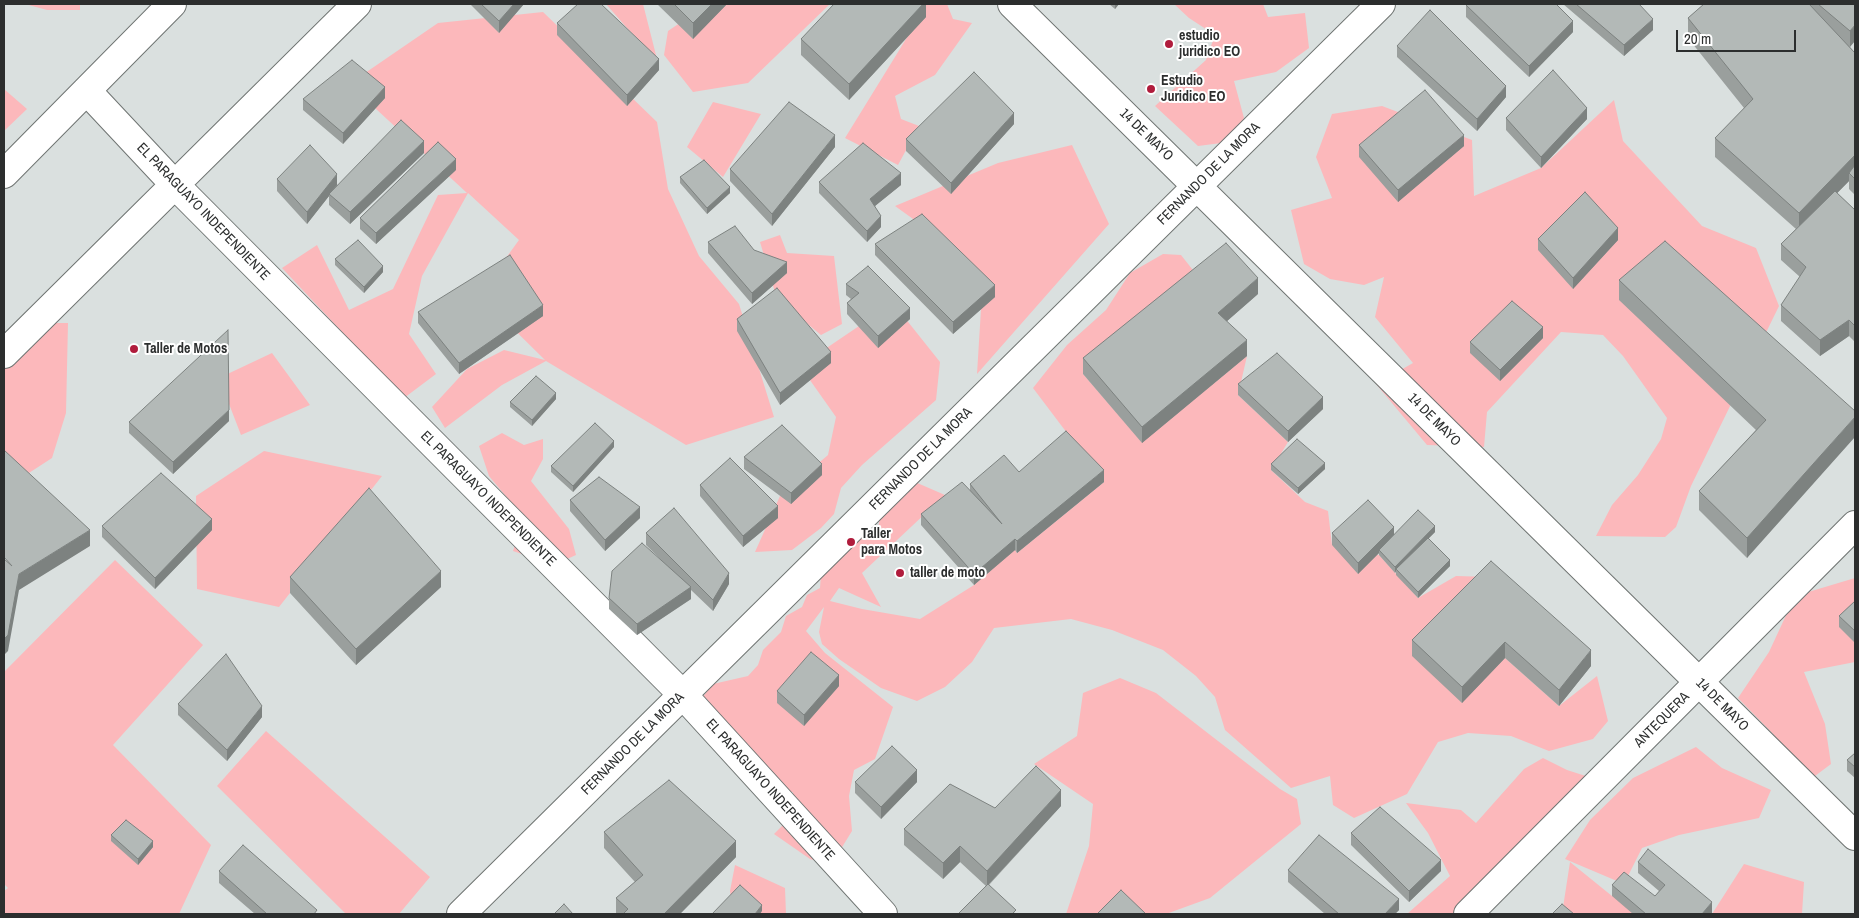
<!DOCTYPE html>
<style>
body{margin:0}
#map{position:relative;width:1859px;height:918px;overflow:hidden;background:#dae0df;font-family:"Archivo Narrow",sans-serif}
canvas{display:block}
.frame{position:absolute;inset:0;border:5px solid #2c2e2e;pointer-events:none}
.scale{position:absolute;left:1676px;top:30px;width:120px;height:22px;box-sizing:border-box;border:2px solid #2c2e2e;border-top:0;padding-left:6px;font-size:15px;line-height:18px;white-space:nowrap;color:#2c2e2e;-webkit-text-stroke:4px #fff;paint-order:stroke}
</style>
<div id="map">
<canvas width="1859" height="918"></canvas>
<div class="frame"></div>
<div class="scale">20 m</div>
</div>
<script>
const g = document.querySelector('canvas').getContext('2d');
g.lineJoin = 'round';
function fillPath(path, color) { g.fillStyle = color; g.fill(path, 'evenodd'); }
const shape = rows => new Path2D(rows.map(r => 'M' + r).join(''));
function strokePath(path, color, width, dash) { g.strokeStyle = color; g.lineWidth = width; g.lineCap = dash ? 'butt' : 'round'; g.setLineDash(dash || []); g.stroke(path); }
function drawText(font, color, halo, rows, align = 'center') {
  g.font = font + ' "Archivo Narrow",sans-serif'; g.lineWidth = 4; g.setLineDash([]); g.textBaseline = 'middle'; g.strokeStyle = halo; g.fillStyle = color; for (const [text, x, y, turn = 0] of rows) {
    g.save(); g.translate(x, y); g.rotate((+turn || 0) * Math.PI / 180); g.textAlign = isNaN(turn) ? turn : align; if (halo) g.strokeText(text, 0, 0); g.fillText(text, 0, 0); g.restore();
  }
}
fillPath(shape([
 [25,4,80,4,80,10,47,10],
 [606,4,643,4,657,59,627,28],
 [708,4,830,4,748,83,693,92,664,55,668,31],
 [910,4,947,4,953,19,972,23,935,75,895,96,901,119,919,126,898,165,845,138,919,18],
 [1174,4,1263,4,1268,17,1305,13,1309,48,1276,72,1234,81,1244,118,1229,142,1198,146,1155,106,1206,60,1215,35,1189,18],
 [543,12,657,122,668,189,699,256,739,304,774,417,686,445,546,361,502,385,445,428,432,407,467,369,504,350,545,360,479,295,519,240,468,193,422,276,409,334,436,374,404,398,282,268,317,245,349,310,393,289,438,195,467,193,349,84,438,23],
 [4,89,27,109,4,131],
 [1614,100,1623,141,1702,226,1756,248,1779,306,1691,486,1676,527,1665,537,1596,536,1612,505,1638,475,1661,439,1667,418,1623,356,1603,335,1561,332,1487,412,1484,447,1427,445,1376,384,1413,363,1375,317,1384,277,1364,285,1330,279,1304,264,1291,210,1332,198,1316,157,1332,114,1382,106,1472,140,1474,196,1541,168],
 [713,102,761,114,723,177,687,147],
 [1072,145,1109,224,977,374,982,293,934,234,895,206,998,163],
 [780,235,787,253,834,256,842,324,821,335,777,299,760,242],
 [1163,254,1181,255,1200,279,1083,374,1142,442,1247,356,1238,395,1288,442,1271,470,1305,502,1328,511,1332,545,1379,555,1418,598,1456,576,1491,577,1505,658,1559,706,1597,676,1608,721,1593,739,1549,751,1511,736,1468,733,1438,742,1407,794,1354,818,1333,805,1330,776,1291,788,1225,730,1215,697,1196,676,1163,650,1112,630,1071,619,994,628,972,662,945,687,917,701,881,688,839,659,822,644,819,632,824,607,806,631,825,653,893,707,875,759,854,770,849,796,852,831,831,865,810,859,774,834,791,817,793,792,760,798,689,714,713,684,748,676,758,665,763,650,781,632,786,616,802,607,807,595,820,588,821,574,842,542,878,529,882,506,915,482,945,495,862,573,881,607,839,588,830,601,862,609,920,619,974,585,1015,549,1017,553,1104,482,1033,388,1067,345,1106,310,1130,273],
 [893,303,940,362,936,400,862,465,841,488,834,514,821,528,792,550,755,552,780,496,828,455,836,417,800,366],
 [35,323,68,323,66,413,52,458,15,482,4,477,4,368],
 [272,353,310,405,241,435,219,378],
 [502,433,524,445,543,439,543,459,531,481,569,529,576,555,554,565,513,551,524,518,489,476,479,446],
 [264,451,382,476,279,607,197,589,196,496],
 [115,560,203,645,113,745,211,845,179,914,4,914,4,891,8,888,4,884,4,672],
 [1855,578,1855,662,1804,672,1825,724,1831,764,1803,785,1774,735,1738,698,1769,652,1795,596],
 [1120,678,1156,693,1280,789,1297,799,1301,824,1210,898,1166,914,1066,914,1089,846,1093,804,1034,764,1077,736,1083,693],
 [266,731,430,877,399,914,346,914,217,786],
 [1696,747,1722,768,1771,790,1759,818,1679,835,1642,848,1624,884,1565,859,1590,820,1633,778],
 [1543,758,1567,770,1595,779,1468,914,1407,914,1450,876,1428,833,1406,803,1461,810,1476,823,1524,769],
 [1570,862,1612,896,1689,914,1562,914],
 [1744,864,1804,882,1802,914,1712,914],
 [735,865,785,888,786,914,733,914,730,891]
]), '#fcb8bb');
const minor = shape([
 [1012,4,1855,836],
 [87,91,175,185,683,695,883,914],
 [4,174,172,4],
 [4,354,357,4],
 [461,914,1381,4],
 [1468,914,1855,525]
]);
strokePath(minor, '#6f7472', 30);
strokePath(minor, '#fff', 28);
fillPath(shape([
 [470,4,524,4,499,33],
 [657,4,727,4,693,39],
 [926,4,926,17,849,100,801,55,801,39],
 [1109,4,1119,4,1115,9],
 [1563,4,1639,4,1653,30,1624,56],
 [1704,4,1855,4,1850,47,1855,53,1855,195,1849,189,1849,181,1837,193,1855,210,1855,342,1849,336,1820,356,1781,321,1781,305,1800,277,1781,260,1781,244,1796,229,1715,157,1715,138,1744,108,1688,38,1688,18],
 [1466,5,1573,32,1529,77,1466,17],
 [557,23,659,70,627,106,557,35],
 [1397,46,1506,97,1477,131,1397,57],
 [385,98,343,144,303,110,303,99],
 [1506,118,1587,119,1541,168,1506,130],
 [1014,124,951,194,906,151,906,139],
 [1359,145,1464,146,1398,202,1359,157],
 [835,147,772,226,730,181,730,169],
 [424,153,350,224,329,205,329,196,307,224,277,191,277,179,337,185],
 [456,170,376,244,360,229,360,218],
 [680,177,730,193,707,214,680,183],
 [819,182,901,185,875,206,881,227,867,242,819,193],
 [1538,239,1618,240,1573,289,1538,250],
 [708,242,754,250,787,273,752,304,708,253],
 [875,244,995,297,953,334,875,255],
 [335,259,383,272,364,293,335,265],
 [1619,280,1855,411,1747,558,1699,510,1699,491,1756,430,1619,300],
 [846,284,910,319,878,348,847,314,847,303,851,299,846,295],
 [1258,294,1227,321,1247,356,1142,443,1083,374,1083,358],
 [418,312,543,316,459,374,418,323],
 [737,319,831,363,780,405,737,331],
 [1543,338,1500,381,1470,353,1470,342],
 [1238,384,1323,409,1288,442,1238,395],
 [556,399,532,426,510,407,510,402],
 [229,421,173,474,129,433,129,422],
 [614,447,573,492,551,472,551,466],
 [744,457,822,475,791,504,744,469],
 [1271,464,1325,469,1298,494,1271,470],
 [1019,472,1104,482,1017,553,1015,550,974,585,921,525,921,514,970,491,970,484],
 [700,485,778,518,743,547,700,496],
 [570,500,640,518,605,551,570,511],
 [102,526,212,530,155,589,102,537],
 [1435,532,1428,539,1450,566,1418,598,1396,575,1396,571,1395,573,1379,555,1379,553,1358,574,1332,545,1332,533,1394,534],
 [646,533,729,584,713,611,691,590,691,599,637,635,609,609,609,598,668,567,646,545],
 [1491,561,1591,666,1559,706,1505,658,1462,703,1412,656,1412,640],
 [290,577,441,587,356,665,290,593],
 [1855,601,1855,643,1839,627,1839,616],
 [839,686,804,726,777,703,777,691],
 [178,704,262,717,227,761,178,715],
 [1855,753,1855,778,1847,771,1847,760],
 [855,782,917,782,881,819,855,793],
 [1061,806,989,885,1016,914,986,886,960,862,943,879,904,845,904,829,995,808],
 [604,832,736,857,680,914,616,914,616,898,635,882,604,848],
 [1351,833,1441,871,1409,902,1351,845],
 [111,835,153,847,138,865,111,841],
 [1638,862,1712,914,1633,914,1612,896,1612,885,1655,896,1659,891,1638,873],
 [1288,870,1399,910,1395,914,1325,914,1288,882],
 [219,871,317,914,255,914,219,883]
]), '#9a9f9d');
fillPath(shape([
 [514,4,524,4,499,33,499,21],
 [712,4,727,4,693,39,693,23],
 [923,4,926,4,926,17,849,100,849,84],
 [1115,4,1119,4,1115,9],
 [1653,19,1653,30,1624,56,1624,45],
 [1573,21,1573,32,1529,77,1529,66],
 [1855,25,1855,41,1850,47,1850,31],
 [659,59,659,70,627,106,627,95],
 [1506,86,1506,97,1477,131,1477,119],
 [385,87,385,98,343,144,343,133],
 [1587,108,1587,119,1541,168,1541,157],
 [1014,113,1014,124,951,194,951,183],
 [835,135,835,147,772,226,772,214],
 [1464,135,1464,146,1398,202,1398,190],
 [424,141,424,153,350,224,350,212],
 [1855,155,1855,175,1849,173,1849,181,1799,232,1799,213],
 [456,159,456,170,376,244,376,233],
 [901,173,901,185,870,210,870,199],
 [337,174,337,185,329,194,329,196,307,224,307,212],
 [730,187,730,193,707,214,707,208],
 [881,216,881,227,867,242,867,231],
 [1618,228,1618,240,1573,289,1573,278],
 [787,262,787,273,752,304,752,293],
 [383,266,383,272,364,293,364,287],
 [1258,278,1258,294,1218,329,1218,313],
 [995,285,995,297,953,334,953,322],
 [543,305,543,316,459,374,459,363],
 [910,308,910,319,878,348,878,336],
 [1849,320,1849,336,1820,356,1820,340],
 [1543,327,1543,338,1500,381,1500,370],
 [1247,340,1247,356,1142,443,1142,427],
 [831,352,831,363,780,405,780,393],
 [556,393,556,399,532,426,532,420],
 [1323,397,1323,409,1288,442,1288,431],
 [229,410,229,421,173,474,173,462],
 [1855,417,1855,437,1747,558,1747,538],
 [614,441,614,447,573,492,573,486],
 [1325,463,1325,469,1298,494,1298,488],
 [822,464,822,475,791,504,791,493],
 [1104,470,1104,482,1017,553,1017,541],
 [778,506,778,518,743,547,743,536],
 [640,507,640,518,605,551,605,540],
 [212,519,212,530,155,589,155,578],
 [1435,526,1435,532,1397,570,1396,569,1396,571,1395,573,1395,567],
 [1394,527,1394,538,1379,550,1379,553,1358,574,1358,563],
 [90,530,90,546,19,590,8,651,4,655,4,639,19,574],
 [1015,539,1015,550,974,585,974,574],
 [1450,560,1450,566,1418,598,1418,592],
 [441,571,441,587,356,665,356,649],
 [729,573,729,584,713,611,713,600],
 [691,587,691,599,637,635,637,624],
 [1505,642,1505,658,1462,703,1462,687],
 [1591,650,1591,666,1559,706,1559,690],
 [839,675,839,686,804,726,804,715],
 [262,706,262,717,227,761,227,750],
 [917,770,917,782,881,819,881,807],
 [1061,790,1061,806,987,886,987,871],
 [153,841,153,847,138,865,138,859],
 [736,841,736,857,680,914,664,914],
 [960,846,960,862,943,879,943,863],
 [1441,860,1441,871,1409,902,1409,891],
 [1399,899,1399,910,1395,914,1385,914],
 [1712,902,1712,914,1702,914],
 [762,905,762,911,760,914,755,914]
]), '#7d8280');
const building = shape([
 [481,4,514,4,499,21,481,4],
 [578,4,601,4,659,59,627,95,557,23,578,4],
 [674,4,712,4,693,23,674,4],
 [834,4,923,4,849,84,801,39,834,4],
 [1468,4,1556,4,1573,21,1529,66,1466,5,1468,4],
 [1576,4,1639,4,1653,19,1624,45,1576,4],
 [1704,4,1809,4,1855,53,1855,155,1799,213,1715,138,1753,99,1688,18,1704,4],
 [1818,4,1855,4,1855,25,1850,31,1818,4],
 [1430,10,1506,86,1477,119,1397,46,1430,10],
 [352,60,385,87,343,133,303,99,352,60],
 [1553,70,1587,108,1541,157,1506,118,1553,70],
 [974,72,1014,113,951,183,906,139,974,72],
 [1425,90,1464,135,1398,190,1359,145,1425,90],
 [789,102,835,135,772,214,730,169,789,102],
 [401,120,424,141,350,212,329,194,401,120],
 [438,142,456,159,376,233,360,218,438,142],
 [863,143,901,173,870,199,881,216,867,231,819,182,863,143],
 [310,145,337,174,307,212,277,179,310,145],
 [704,160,730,187,707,208,680,177,704,160],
 [1855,165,1855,179,1849,173,1855,165],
 [1835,191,1855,210,1855,326,1849,320,1820,340,1781,305,1806,267,1781,244,1835,191],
 [1585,192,1618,228,1573,278,1538,239,1585,192],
 [922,214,995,285,953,322,875,244,922,214],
 [735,226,754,250,787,262,752,293,708,242,735,226],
 [358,240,383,266,364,287,335,259,358,240],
 [1665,241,1855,411,1855,417,1747,538,1699,491,1766,420,1619,280,1665,241],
 [1226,243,1258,278,1218,313,1247,340,1142,427,1083,358,1226,243],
 [510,255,543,305,459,363,418,312,510,255],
 [868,266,910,308,878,336,847,303,859,293,846,284,868,266],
 [777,288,831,352,780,393,737,319,777,288],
 [1512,301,1543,327,1500,370,1470,342,1512,301],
 [228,330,229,410,173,462,129,422,228,330],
 [1277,353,1323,397,1288,431,1238,384,1277,353],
 [536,376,556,393,532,420,510,402,536,376],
 [595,423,614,441,573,486,551,466,595,423],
 [782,425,822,464,791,493,744,457,782,425],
 [1066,431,1104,470,1017,541,1015,539,974,574,921,514,962,482,1002,524,970,484,1004,455,1019,472,1066,431],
 [1297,439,1325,463,1298,488,1271,464,1297,439],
 [4,450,90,530,19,574,8,635,4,639,4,559,12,566,4,557,4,450],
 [730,458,778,506,743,536,700,485,730,458],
 [161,473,212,519,155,578,102,526,161,473],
 [599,477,640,507,605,540,570,500,599,477],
 [369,488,441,571,356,649,290,577,369,488],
 [1368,500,1394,527,1358,563,1332,533,1368,500],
 [674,508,729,573,713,600,646,533,674,508],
 [1418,510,1435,526,1395,567,1379,550,1418,510],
 [1428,538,1450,560,1418,592,1396,569,1428,538],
 [642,543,691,587,637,624,609,598,612,571,642,543],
 [1491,561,1591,650,1559,690,1505,642,1462,687,1412,640,1491,561],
 [1855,601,1855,631,1839,616,1855,601],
 [811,652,839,675,804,715,777,691,811,652],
 [226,654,262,706,227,750,178,704,226,654],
 [892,746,917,770,881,807,855,782,892,746],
 [1855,753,1855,767,1847,760,1855,753],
 [1036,766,1061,790,987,871,960,846,943,863,904,829,950,784,995,808,1036,766],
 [669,780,736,841,664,914,623,914,628,909,616,898,643,875,604,832,669,780],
 [1380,807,1441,860,1409,891,1351,833,1380,807],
 [126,820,153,841,138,859,111,835,126,820],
 [1319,835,1399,899,1385,914,1339,914,1288,870,1319,835],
 [243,845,317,910,314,914,267,914,219,871,243,845],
 [1648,849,1712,902,1702,914,1646,914,1612,885,1624,872,1655,896,1665,885,1638,862,1648,849],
 [988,884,1016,910,1012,914,958,914,988,884],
 [740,885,762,905,755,914,712,914,740,885],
 [1121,890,1146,914,1097,914,1121,890],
 [564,904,573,914,554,914,564,904],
 [1562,904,1574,914,1552,914,1562,904]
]);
fillPath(building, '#b3b9b7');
strokePath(building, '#7d8280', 1);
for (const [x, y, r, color] of [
 [1169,44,5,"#b01c3c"],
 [1151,89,5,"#b01c3c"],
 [134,349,5,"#b01c3c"],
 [851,542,5,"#b01c3c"],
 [900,573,5,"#b01c3c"]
]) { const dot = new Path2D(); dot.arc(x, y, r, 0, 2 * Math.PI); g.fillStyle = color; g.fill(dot); strokePath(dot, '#fff', 2); }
drawText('bold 14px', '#2c2e2e', '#fff', [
 ["estudio",1179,36],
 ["juridico EO",1179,52],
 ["Estudio",1161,81],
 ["Juridico EO",1161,97],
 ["Taller de Motos",144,349],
 ["Taller",861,534],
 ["para Motos",861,550],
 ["taller de moto",910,573]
], 'left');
drawText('14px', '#2c2e2e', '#fff', [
 ["14 DE MAYO",1146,135,44],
 ["FERNANDO DE LA MORA",1209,174,-45],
 ["EL PARAGUAYO INDEPENDIENTE",203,212,46],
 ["14 DE MAYO",1434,420,45],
 ["FERNANDO DE LA MORA",921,459,-45],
 ["EL PARAGUAYO INDEPENDIENTE",488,499,45],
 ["14 DE MAYO",1722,705,45],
 ["ANTEQUERA",1662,720,-45],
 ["FERNANDO DE LA MORA",633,744,-45],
 ["EL PARAGUAYO INDEPENDIENTE",770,790,48]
]);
</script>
